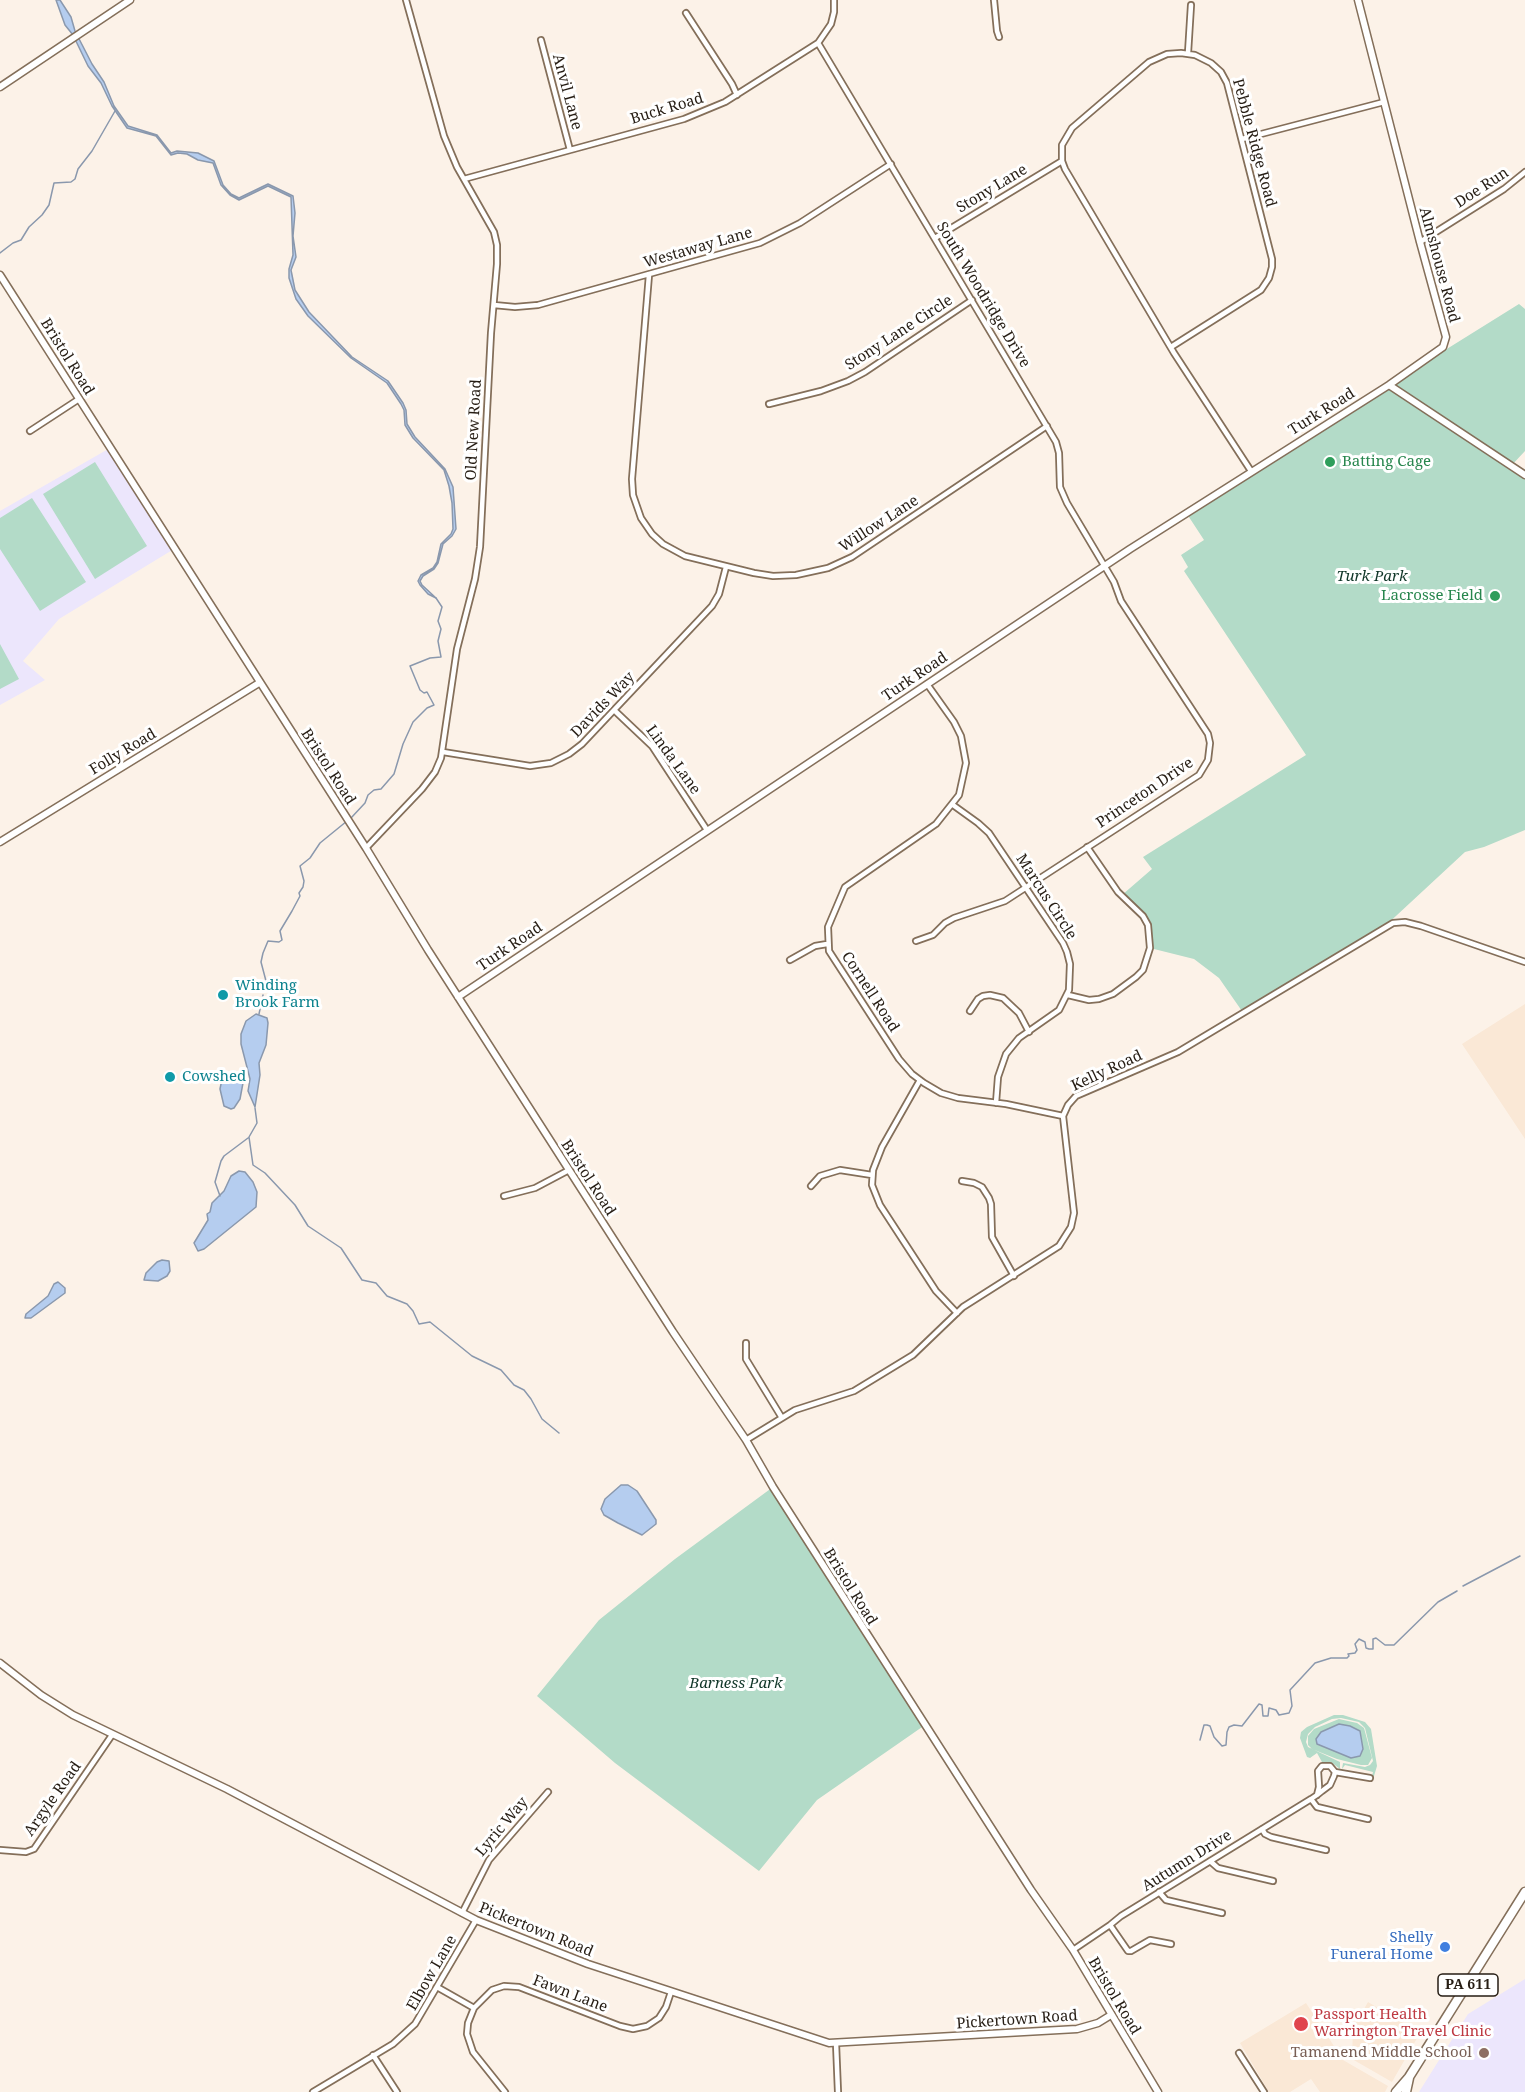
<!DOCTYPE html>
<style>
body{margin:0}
canvas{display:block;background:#fcf2e8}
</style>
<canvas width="1525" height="2092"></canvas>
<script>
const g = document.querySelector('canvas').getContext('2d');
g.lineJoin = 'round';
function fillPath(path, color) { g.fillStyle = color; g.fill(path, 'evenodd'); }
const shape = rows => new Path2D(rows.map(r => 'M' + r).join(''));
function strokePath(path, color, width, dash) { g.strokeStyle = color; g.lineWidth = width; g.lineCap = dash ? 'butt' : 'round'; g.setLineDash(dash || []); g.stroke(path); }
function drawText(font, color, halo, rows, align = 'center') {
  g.font = font + ' "Noto Serif",serif'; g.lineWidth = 6; g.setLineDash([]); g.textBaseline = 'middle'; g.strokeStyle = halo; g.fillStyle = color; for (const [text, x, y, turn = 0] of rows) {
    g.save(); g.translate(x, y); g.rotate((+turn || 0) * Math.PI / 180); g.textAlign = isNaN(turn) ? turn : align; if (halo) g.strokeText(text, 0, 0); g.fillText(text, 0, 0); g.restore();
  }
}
fillPath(shape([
 [1525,1004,1525,1139,1462,1044],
 [1368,2002,1420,2033,1392,2082,1352,2059,1353,2028],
 [1306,2003,1343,2060,1388,2086,1385,2092,1320,2092,1311,2079,1290,2092,1269,2092,1240,2043]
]), '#fae8d6');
fillPath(shape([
 [110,448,174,549,59,619,23,661,45,680,0,705,0,511],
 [1525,1979,1525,2092,1419,2092,1468,2014]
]), '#ece6fc');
fillPath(shape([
 [1519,304,1525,309,1525,451,1511,466,1525,475,1525,830,1484,847,1465,852,1383,928,1244,1014,1219,978,1194,959,1150,948,1150,938,1142,916,1122,895,1152,869,1143,857,1306,755,1184,571,1188,567,1181,555,1204,540,1187,514,1389,385],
 [95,462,147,546,95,579,43,494],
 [32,498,86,582,40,611,0,549,0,518],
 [0,644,19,679,0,689],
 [773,1487,925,1725,817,1800,759,1871,615,1763,537,1696,599,1620,675,1559],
 [1334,1715,1343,1715,1365,1722,1371,1729,1377,1766,1374,1776,1372,1776,1373,1772,1345,1765,1342,1769,1343,1763,1365,1767,1370,1765,1373,1761,1365,1728,1359,1722,1341,1718,1332,1719,1315,1727,1308,1734,1306,1742,1308,1747,1340,1762,1340,1769,1331,1762,1322,1762,1317,1753,1310,1758,1307,1757,1300,1738,1301,1732,1307,1727],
 [1339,1719,1357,1723,1364,1728,1372,1758,1368,1765,1361,1765,1337,1759,1312,1749,1308,1745,1308,1736,1314,1729]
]), '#b3dbc8');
const water = shape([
 [56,0,60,0,71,17,75,31,92,64,104,82,114,106,128,126,157,135,171,153,177,151,198,153,214,161,223,185,231,194,239,198,268,184,293,196,295,213,293,236,296,257,291,270,295,290,309,312,352,357,388,381,403,403,406,410,407,424,415,437,445,469,453,487,456,529,452,536,443,544,438,563,434,569,423,576,420,581,422,585,436,598,428,594,420,585,418,581,421,575,433,568,437,562,441,544,451,534,453,529,452,503,449,486,444,470,413,438,405,425,404,410,401,404,387,383,351,358,308,316,296,299,289,278,289,269,293,255,291,197,268,186,239,200,230,195,221,185,213,163,198,160,187,154,178,153,171,155,156,136,127,128,112,106,101,83,88,66,73,35,65,25,56,0],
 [256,1014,267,1018,268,1023,266,1045,259,1063,260,1075,255,1107,248,1091,250,1079,241,1044,241,1034,246,1021,256,1014],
 [232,1072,240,1076,243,1083,240,1099,234,1108,231,1109,224,1106,220,1089,221,1084,232,1072],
 [239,1171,245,1172,253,1182,257,1192,256,1207,204,1249,198,1251,194,1243,208,1220,207,1214,210,1212,212,1203,224,1191,231,1176,239,1171],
 [162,1260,169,1261,170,1271,167,1276,158,1281,144,1280,146,1273,157,1262,162,1260],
 [58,1282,65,1288,65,1293,31,1318,25,1318,26,1314,48,1296,54,1284,58,1282],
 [621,1485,628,1485,637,1491,656,1520,656,1524,642,1535,618,1523,604,1515,601,1509,605,1499,621,1485],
 [1339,1724,1350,1726,1360,1731,1363,1749,1360,1756,1351,1758,1317,1744,1316,1739,1321,1732,1339,1724]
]);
fillPath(water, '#b5cdef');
strokePath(water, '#8a98ad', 1.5);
strokePath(shape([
 [0,253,13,243,21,240,29,227,42,215,49,205,54,183,71,182,75,179,78,169,92,151,115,111],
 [351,818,365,803,368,795,374,790,381,789,394,774,403,744,413,722,427,708,434,705,427,692,424,693,420,690,410,666,430,658,441,657,438,641,441,629,438,621,442,607,436,598],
 [265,987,266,981,261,962,263,953,268,941,279,942,282,940,280,931,292,911,300,896,299,893,303,887,304,881,300,866,310,858,320,843,347,821],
 [259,1014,263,995],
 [255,1108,257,1123,249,1137,253,1165,265,1173,295,1205,308,1226,341,1248,362,1280,376,1283,387,1296,407,1304,413,1311,419,1324,430,1322,472,1356,501,1370,514,1385,524,1390,531,1399,542,1419,559,1433],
 [220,1196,215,1182,221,1161,224,1156,248,1138],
 [1463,1586,1520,1556],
 [1200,1740,1204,1725,1207,1725,1210,1726,1214,1737,1222,1746,1226,1745,1227,1732,1229,1727,1234,1725,1242,1726,1259,1704,1262,1705,1263,1716,1268,1716,1269,1708,1276,1710,1279,1715,1289,1713,1292,1706,1290,1690,1315,1663,1331,1658,1347,1658,1349,1656,1348,1654,1355,1653,1357,1650,1355,1644,1359,1639,1365,1642,1366,1648,1369,1649,1373,1649,1373,1639,1376,1638,1385,1645,1394,1645,1438,1602,1457,1591]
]), '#8a98ad', 1.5);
const street = shape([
 [994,0,997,31,999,37],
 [686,13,732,84,737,95],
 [541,40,570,150],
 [818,43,1056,442,1059,453,1060,487,1067,503,1114,582,1121,601,1208,734,1210,743,1208,760,1199,775,1005,901,954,918,945,923,933,935,916,941],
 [1188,53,1191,5],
 [1242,139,1384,102],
 [464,179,684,119,725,102,818,43,831,24,834,12,834,0],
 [935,238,1062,161],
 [1420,242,1504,189,1525,172],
 [649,275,632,479,633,495,641,518,652,534,663,544,685,556,754,573,773,576,796,575,828,568,852,557,1047,426],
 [494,305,515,307,538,305,760,243,800,223,891,164],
 [1171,347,1261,290,1269,278,1272,267,1272,259,1227,83,1221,72,1211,63,1195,55,1181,53,1167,54,1149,62,1072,128,1062,145,1062,161,1065,169,1174,353,1251,471],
 [769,404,821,391,848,381,865,372,972,300],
 [30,431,79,399],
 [927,684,954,722,961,736,966,763,959,795,936,824,845,887,828,927,829,951,899,1059,912,1074,924,1083,941,1093,958,1098,1006,1104,1063,1116],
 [614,710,652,746,707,830],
 [443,752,530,766,551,763,569,754,582,744,712,606,719,594,726,567],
 [953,805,978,823,989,833,1063,943,1067,952,1070,964,1069,990,1059,1010,1019,1038,1006,1054,998,1077,996,1103],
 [366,848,422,789,435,772,441,758,457,649,475,579,480,547,491,333,497,264,497,245,494,232,457,167,444,136,406,0],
 [790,960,815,946,827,944],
 [1068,995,1089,1000,1099,999,1113,994,1136,977,1143,970,1150,948,1148,925,1143,916,1118,892,1087,847],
 [970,1011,978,999,983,996,990,995,1003,998,1019,1013,1029,1032],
 [920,1080,882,1147,873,1170,872,1185,880,1205,936,1291,957,1313],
 [962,1181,974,1183,982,1187,989,1198,991,1204,992,1237,1014,1276],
 [811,1186,820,1176,840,1170,872,1175],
 [504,1196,535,1188,569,1170],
 [746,1343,746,1359,782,1418],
 [746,1440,795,1410,854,1391,913,1355,963,1307,1059,1246,1071,1227,1074,1213,1063,1116,1068,1105,1076,1096,1178,1052,1393,923,1405,922,1421,926,1525,962],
 [1335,1772,1370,1778],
 [1311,1799,1317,1807,1368,1819],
 [1262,1829,1265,1834,1271,1837,1326,1850],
 [0,1850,26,1852,34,1849,112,1735],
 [1210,1861,1218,1868,1273,1881],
 [1159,1892,1166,1900,1222,1913],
 [462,1913,489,1860,548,1792],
 [1110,1925,1128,1951,1131,1951,1150,1940,1171,1944],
 [1073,1950,1110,1925,1121,1916,1311,1799,1317,1795,1322,1791,1330,1785,1334,1776,1335,1772,1330,1766,1322,1766,1318,1771,1319,1787,1317,1795],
 [437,1987,474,2008],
 [836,2043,838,2092],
 [1239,2053,1264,2092],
 [373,2055,397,2092],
 [313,2092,393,2044,415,2024,476,1920],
 [505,2092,473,2052,467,2034,468,2023,474,2008,492,1990,504,1986,519,1987,620,2026,633,2029,647,2026,659,2018,666,2007,671,1992]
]);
const secondary = shape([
 [0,87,130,0],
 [0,275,366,848,428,950,673,1332,746,1440,773,1487,1031,1890,1073,1950,1158,2092],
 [1389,385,1525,475],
 [0,842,259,683],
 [458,997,1130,549,1389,385,1443,347,1446,337,1420,242,1358,0],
 [0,1663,41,1695,73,1715,227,1789,476,1920,588,1964,829,2043,1077,2029,1098,2023,1111,2015]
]);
const highway = shape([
 [1396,2092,1409,2077,1525,1892],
 [1406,2092,1409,2078]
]);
strokePath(street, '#846f5a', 8);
strokePath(secondary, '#846f5a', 9);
strokePath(highway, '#846f5a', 11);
strokePath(street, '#fff', 4.5);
strokePath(secondary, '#fff', 6);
strokePath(highway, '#fff', 8);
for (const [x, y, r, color] of [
 [1330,462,6,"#2e9e5b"],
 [1495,596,6,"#2e9e5b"],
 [223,995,6,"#0f9aa8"],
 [170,1077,6,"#0f9aa8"],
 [1445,1947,6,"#3f7fe0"],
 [1301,2024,8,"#e0444e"],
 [1484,2053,6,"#8d6e63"]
]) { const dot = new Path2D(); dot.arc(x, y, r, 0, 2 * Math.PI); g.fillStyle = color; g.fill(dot); strokePath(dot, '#fff', 2); }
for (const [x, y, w] of [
 [1468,1985,60]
]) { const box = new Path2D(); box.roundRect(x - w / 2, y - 11, w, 22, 4.5); g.fillStyle = '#fff'; g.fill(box); strokePath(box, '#261d14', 1.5); }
drawText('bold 14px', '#261d14', null, [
 ["PA 611",1468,1985]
]);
drawText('15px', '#261d14', '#fff', [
 ["Anvil Lane",567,92,75],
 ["Buck Road",667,109,-17],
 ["Pebble Ridge Road",1254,143,75],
 ["Doe Run",1482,188,-33],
 ["Stony Lane",992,189,-31],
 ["Westaway Lane",698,248,-16],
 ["Almshouse Road",1439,265,75],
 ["South Woodridge Drive",983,295,59],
 ["Stony Lane Circle",899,333,-33],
 ["Bristol Road",67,357,58],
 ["Turk Road",1322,412,-32],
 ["Old New Road",474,430,-87],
 ["Willow Lane",879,524,-33],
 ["Turk Road",915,677,-34],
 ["Davids Way",603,705,-46],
 ["Folly Road",123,752,-31],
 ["Linda Lane",673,760,54],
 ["Bristol Road",328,767,57],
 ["Princeton Drive",1145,793,-34],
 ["Marcus Circle",1046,897,57],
 ["Turk Road",510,947,-34],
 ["Cornell Road",870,992,57],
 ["Kelly Road",1107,1071,-25],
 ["Bristol Road",588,1178,57],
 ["Bristol Road",850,1587,58],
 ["Argyle Road",53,1799,-55],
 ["Lyric Way",502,1827,-50],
 ["Autumn Drive",1187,1861,-32],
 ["Pickertown Road",536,1930,22],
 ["Elbow Lane",432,1973,-60],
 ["Fawn Lane",570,1994,21],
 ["Bristol Road",1114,1996,59],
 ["Pickertown Road",1017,2020,-4]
]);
drawText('15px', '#27864d', '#fff', [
 ["Batting Cage",1342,462],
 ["Lacrosse Field",1483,596,"right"]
], 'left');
drawText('italic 15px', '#103628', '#fff', [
 ["Turk Park",1372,577],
 ["Barness Park",736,1684]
]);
drawText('15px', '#0d838f', '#fff', [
 ["Winding",235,986],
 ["Brook Farm",235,1003],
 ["Cowshed",182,1077]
], 'left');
drawText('15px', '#366cbe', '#fff', [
 ["Shelly",1433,1938],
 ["Funeral Home",1433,1955]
], 'right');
drawText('15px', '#be3a42', '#fff', [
 ["Passport Health",1314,2015],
 ["Warrington Travel Clinic",1314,2032]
], 'left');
drawText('15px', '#785e54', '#fff', [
 ["Tamanend Middle School",1472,2053]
], 'right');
</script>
